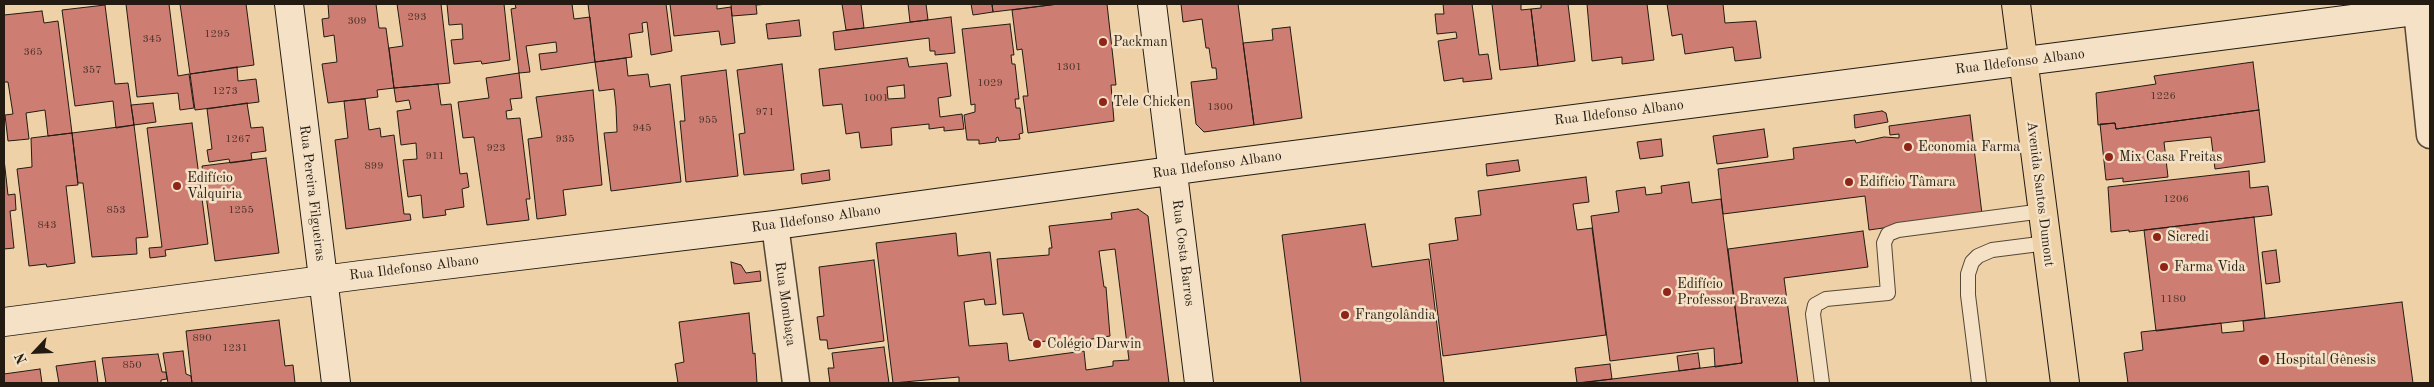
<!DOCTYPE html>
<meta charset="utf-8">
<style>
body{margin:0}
#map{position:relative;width:2434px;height:387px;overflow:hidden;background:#eed1a7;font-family:"Old Standard TT",serif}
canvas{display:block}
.frame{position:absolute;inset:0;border:5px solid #231b12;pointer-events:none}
.north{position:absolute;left:10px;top:327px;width:50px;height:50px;-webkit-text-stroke:4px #f4e1c6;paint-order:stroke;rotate:245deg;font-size:14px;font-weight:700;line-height:20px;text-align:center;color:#231b12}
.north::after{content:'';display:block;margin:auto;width:18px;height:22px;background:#231b12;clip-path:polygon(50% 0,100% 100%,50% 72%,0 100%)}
</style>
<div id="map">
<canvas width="2434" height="387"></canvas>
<div class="frame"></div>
<div class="north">N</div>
</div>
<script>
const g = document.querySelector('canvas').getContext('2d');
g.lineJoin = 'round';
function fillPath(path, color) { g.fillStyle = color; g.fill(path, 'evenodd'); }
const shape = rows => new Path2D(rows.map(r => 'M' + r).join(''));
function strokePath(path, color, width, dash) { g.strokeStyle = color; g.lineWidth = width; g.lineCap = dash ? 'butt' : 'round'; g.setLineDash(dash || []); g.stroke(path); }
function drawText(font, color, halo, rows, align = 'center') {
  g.font = font + ' "Old Standard TT",serif'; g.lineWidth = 5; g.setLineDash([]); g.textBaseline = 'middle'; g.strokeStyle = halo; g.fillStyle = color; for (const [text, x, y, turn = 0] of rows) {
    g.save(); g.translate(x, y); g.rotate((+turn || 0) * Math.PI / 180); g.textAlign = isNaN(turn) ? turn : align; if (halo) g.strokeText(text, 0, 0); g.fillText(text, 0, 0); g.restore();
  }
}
const building = shape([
 [126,4,169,4,178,76,189,74,194,108,180,110,178,93,137,97,126,4],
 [180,4,246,4,254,65,190,74,180,4],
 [328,4,376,4,379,28,386,28,394,88,377,90,378,97,328,103,322,64,337,62,334,35,324,37,322,19,329,18,328,4],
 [397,4,441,4,450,83,394,88,389,48,403,46,397,4],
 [447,4,504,4,510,60,482,64,481,61,454,64,451,40,463,39,462,24,449,25,447,4],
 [515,4,572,4,574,19,590,17,595,62,541,70,539,54,557,52,556,42,526,46,530,72,519,73,511,9,516,8,515,4],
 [588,4,666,4,672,51,651,55,647,22,642,23,643,32,629,34,632,57,595,62,588,4],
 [670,4,717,4,717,9,731,7,735,43,721,45,719,31,674,36,670,4],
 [731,4,769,4,756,5,757,14,732,16,731,4],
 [842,4,861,4,864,28,846,30,842,4],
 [908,4,926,4,928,20,910,22,908,4],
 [971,4,992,4,993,12,973,15,971,4],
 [992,4,1058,4,993,12,992,4],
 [1058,4,1107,4,1116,85,1111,85,1114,121,1028,133,1023,96,1028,96,1022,49,1017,50,1012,10,1058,4],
 [1181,4,1238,4,1254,125,1204,132,1196,124,1191,82,1217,79,1216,68,1212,68,1209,48,1206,48,1202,19,1183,22,1181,4],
 [1441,4,1472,4,1479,55,1488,54,1492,79,1463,82,1463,78,1444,81,1438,41,1457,38,1456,32,1437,34,1435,14,1444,14,1443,4,1441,4],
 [1492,4,1521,4,1521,10,1531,9,1538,66,1500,70,1492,4],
 [1541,4,1570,4,1568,4,1575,61,1538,66,1531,9,1541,8,1541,4],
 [1587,4,1647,4,1654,60,1622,64,1622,57,1592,61,1587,4],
 [1667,4,1723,4,1725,23,1756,21,1761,58,1735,61,1733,47,1685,54,1682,34,1672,36,1667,4],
 [105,5,115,84,128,83,134,125,116,128,113,101,75,106,62,10,105,5],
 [42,11,44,23,58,21,72,133,48,136,45,110,26,113,29,139,8,141,5,115,13,114,8,82,4,82,4,15,42,11],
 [951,17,955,53,935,55,935,51,930,51,929,38,835,50,833,32,951,17],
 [799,20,801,36,768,39,766,24,799,20],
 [1010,24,1014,55,1011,55,1012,64,1015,64,1019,99,1015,99,1016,108,1020,108,1023,133,1019,134,1020,139,999,141,998,137,996,138,996,142,979,144,979,140,967,140,964,115,975,112,975,104,971,105,962,29,1010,24],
 [1290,27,1302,118,1254,125,1243,43,1273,40,1272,29,1290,27],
 [626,58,628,76,648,74,650,87,670,84,681,182,611,191,604,133,617,132,616,107,614,89,599,91,595,62,626,58],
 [907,58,909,67,947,63,951,96,938,98,940,117,962,114,964,129,944,131,944,127,929,129,929,124,891,128,892,145,861,148,859,132,846,134,842,104,823,106,819,69,907,58],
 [904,85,905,98,888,99,887,87,904,85],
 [2253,62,2259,110,2116,129,2115,123,2098,125,2096,93,2156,84,2154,76,2253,62],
 [782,64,794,170,744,175,739,134,745,133,737,70,782,64],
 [237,67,238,81,256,79,259,102,195,110,190,74,237,67],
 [726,70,738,176,686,182,680,121,685,121,681,76,726,70],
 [519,73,522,98,510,99,512,110,506,111,507,119,520,118,530,199,526,199,529,220,487,225,474,137,463,138,458,102,489,98,486,78,519,73],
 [438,84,441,105,451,104,460,174,467,173,469,187,462,189,464,207,445,210,446,215,423,218,421,195,408,197,403,160,417,159,416,143,401,145,397,111,411,109,409,100,396,102,394,88,438,84],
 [593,90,602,185,563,190,566,215,537,219,528,139,542,137,536,97,593,90],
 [365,99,369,130,380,128,381,137,394,135,404,214,410,214,411,220,346,229,335,140,348,138,344,101,365,99],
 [153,103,156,122,134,125,131,105,153,103],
 [247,103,251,128,263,127,266,151,251,153,252,160,230,163,229,159,209,162,207,150,212,149,207,109,247,103],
 [2259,110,2265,162,2215,169,2211,137,2164,142,2168,177,2123,182,2123,178,2106,180,2100,124,2115,123,2116,129,2259,110],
 [1882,111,1886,113,1888,122,1855,128,1854,115,1882,111],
 [1970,115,1982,214,1869,230,1865,196,1723,214,1718,169,1794,159,1793,148,1855,140,1856,143,1884,137,1899,138,1899,134,1890,135,1889,126,1970,115],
 [192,123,208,244,165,250,166,256,150,258,149,248,162,247,147,128,192,123],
 [134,125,148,237,136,238,137,254,92,257,83,183,78,183,72,133,134,125],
 [1764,129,1768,157,1717,164,1713,136,1764,129],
 [72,133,78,185,66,186,75,263,47,267,46,264,29,266,17,169,32,167,31,138,72,133],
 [1661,139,1663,156,1640,159,1637,142,1661,139],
 [266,158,279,253,215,261,202,166,266,158],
 [4,159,8,195,15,194,16,210,10,211,14,248,4,249,4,159],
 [1518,160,1520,171,1487,176,1486,164,1518,160],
 [829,170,830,180,802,184,801,174,829,170],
 [2249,171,2250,188,2268,186,2272,215,2129,232,2129,230,2111,232,2108,187,2249,171],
 [1586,177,1589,202,1573,204,1577,230,1592,228,1606,335,1443,356,1429,244,1458,240,1455,218,1481,215,1478,191,1586,177],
 [1689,182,1692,203,1721,199,1742,363,1715,367,1714,348,1610,361,1591,216,1619,212,1616,191,1645,187,1646,195,1662,193,1661,186,1689,182],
 [1138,209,1148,216,1169,383,959,383,959,377,893,383,876,243,956,233,958,256,990,252,996,304,985,305,984,299,964,302,969,346,1007,343,1009,361,1084,351,1086,370,1113,366,1113,361,1129,360,1115,249,1099,251,1104,287,1106,287,1110,336,1057,345,1056,340,1038,342,1029,340,1023,313,1003,315,997,259,1049,255,1049,248,1052,248,1049,226,1112,219,1111,213,1138,209],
 [2254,217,2265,318,2156,331,2144,230,2254,217],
 [1365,224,1372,267,1429,259,1444,383,1301,383,1282,235,1365,224],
 [1863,231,1868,267,1784,278,1798,383,1580,383,1742,363,1728,249,1863,231],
 [2276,250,2280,282,2266,284,2262,252,2276,250],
 [874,260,884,341,828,349,827,340,820,340,817,317,824,316,819,267,874,260],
 [731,262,741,265,746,273,760,271,761,281,734,284,731,262],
 [2402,302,2413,383,2128,383,2124,353,2143,350,2141,332,2221,323,2222,333,2244,331,2243,321,2402,302],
 [749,313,753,354,755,353,757,383,678,383,675,364,684,362,679,322,749,313],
 [279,320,285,366,293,365,295,383,192,383,186,331,279,320],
 [884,347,889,383,830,383,828,368,834,368,832,353,884,347],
 [183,351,186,374,191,376,192,383,168,383,163,353,183,351],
 [1698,353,1700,368,1679,371,1677,356,1698,353],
 [158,354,162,372,166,372,167,379,161,380,161,383,106,383,102,358,158,354],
 [95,361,98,383,59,383,56,366,95,361],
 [1610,364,1612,379,1577,383,1575,368,1610,364],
 [40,369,42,383,4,383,4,374,40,369]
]);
fillPath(building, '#ce7d72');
strokePath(building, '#231b12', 1);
const lane = shape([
 [1822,383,1813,314,1815,305,1826,299,1888,293,1884,243,1888,234,1898,230,2043,211],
 [1979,383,1968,295,1968,274,1972,262,1978,256,1992,250,2047,243]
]);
const street = shape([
 [2417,11,2430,135],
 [775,225,796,383]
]);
const secondary = shape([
 [289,4,336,383],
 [1152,4,1199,383],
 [4,322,361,275,775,225,1207,166,2430,9]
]);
const primary = shape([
 [2016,4,2065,383]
]);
strokePath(lane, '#564837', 16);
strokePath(street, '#564837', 29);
strokePath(secondary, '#231b12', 30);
strokePath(primary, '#231b12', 30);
strokePath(lane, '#f4e1c6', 14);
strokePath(street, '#f4e1c6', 26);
strokePath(secondary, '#f4e1c6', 28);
strokePath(primary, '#eed1a7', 28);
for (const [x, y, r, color] of [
 [1103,42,5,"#8f2418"],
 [1103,102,5,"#8f2418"],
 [1908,147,5,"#8f2418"],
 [2109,157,5,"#8f2418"],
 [1849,182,5,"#8f2418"],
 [177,186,5,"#8f2418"],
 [2157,237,5,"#8f2418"],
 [2164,267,5,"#8f2418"],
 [1667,292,5,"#8f2418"],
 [1345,315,5,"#8f2418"],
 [1037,344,5,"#8f2418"],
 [2264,360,6,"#8f2418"]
]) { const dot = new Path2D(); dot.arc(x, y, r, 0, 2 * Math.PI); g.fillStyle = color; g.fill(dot); strokePath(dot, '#f4e1c6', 2); }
drawText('11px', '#4e342a', null, [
 ["293",417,17],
 ["309",357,21],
 ["1295",217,34],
 ["345",152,39],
 ["365",33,52],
 ["1301",1069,67],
 ["357",92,70],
 ["1029",990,83],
 ["1273",225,91],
 ["1226",2163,96],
 ["1001",876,98],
 ["1300",1220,107],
 ["971",765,112],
 ["955",708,120],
 ["945",642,128],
 ["1267",238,139],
 ["935",565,139],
 ["923",496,148],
 ["911",435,156],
 ["899",374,166],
 ["1206",2176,199],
 ["853",116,210],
 ["1255",241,210],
 ["843",47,225],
 ["1180",2173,299],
 ["890",202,338],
 ["1231",235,348],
 ["850",132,365]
]);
drawText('14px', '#231b12', '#f4e1c6', [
 ["Packman",1113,42],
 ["Tele Chicken",1113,102],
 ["Economia Farma",1918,147],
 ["Mix Casa Freitas",2119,157],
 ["Edifício",187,178],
 ["Valquiria",187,194],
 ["Edifício Tâmara",1859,182],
 ["Sicredi",2167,237],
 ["Farma Vida",2174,267],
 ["Edifício",1677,284],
 ["Professor Braveza",1677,300],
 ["Frangolândia",1355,315],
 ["Colégio Darwin",1047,344],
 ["Hospital Gênesis",2275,360]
], 'left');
drawText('14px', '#231b12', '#f4e1c6', [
 ["Rua Ildefonso Albano",2020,62,-7],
 ["Rua Ildefonso Albano",1619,113,-7],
 ["Rua Ildefonso Albano",1217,165,-8],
 ["Rua Pereira Filgueiras",312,193,83],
 ["Avenida Santos Dumont",2040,194,83],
 ["Rua Ildefonso Albano",816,219,-8],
 ["Rua Costa Barros",1183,253,83],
 ["Rua Ildefonso Albano",414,268,-7],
 ["Rua Mombaça",785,304,82]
]);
</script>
